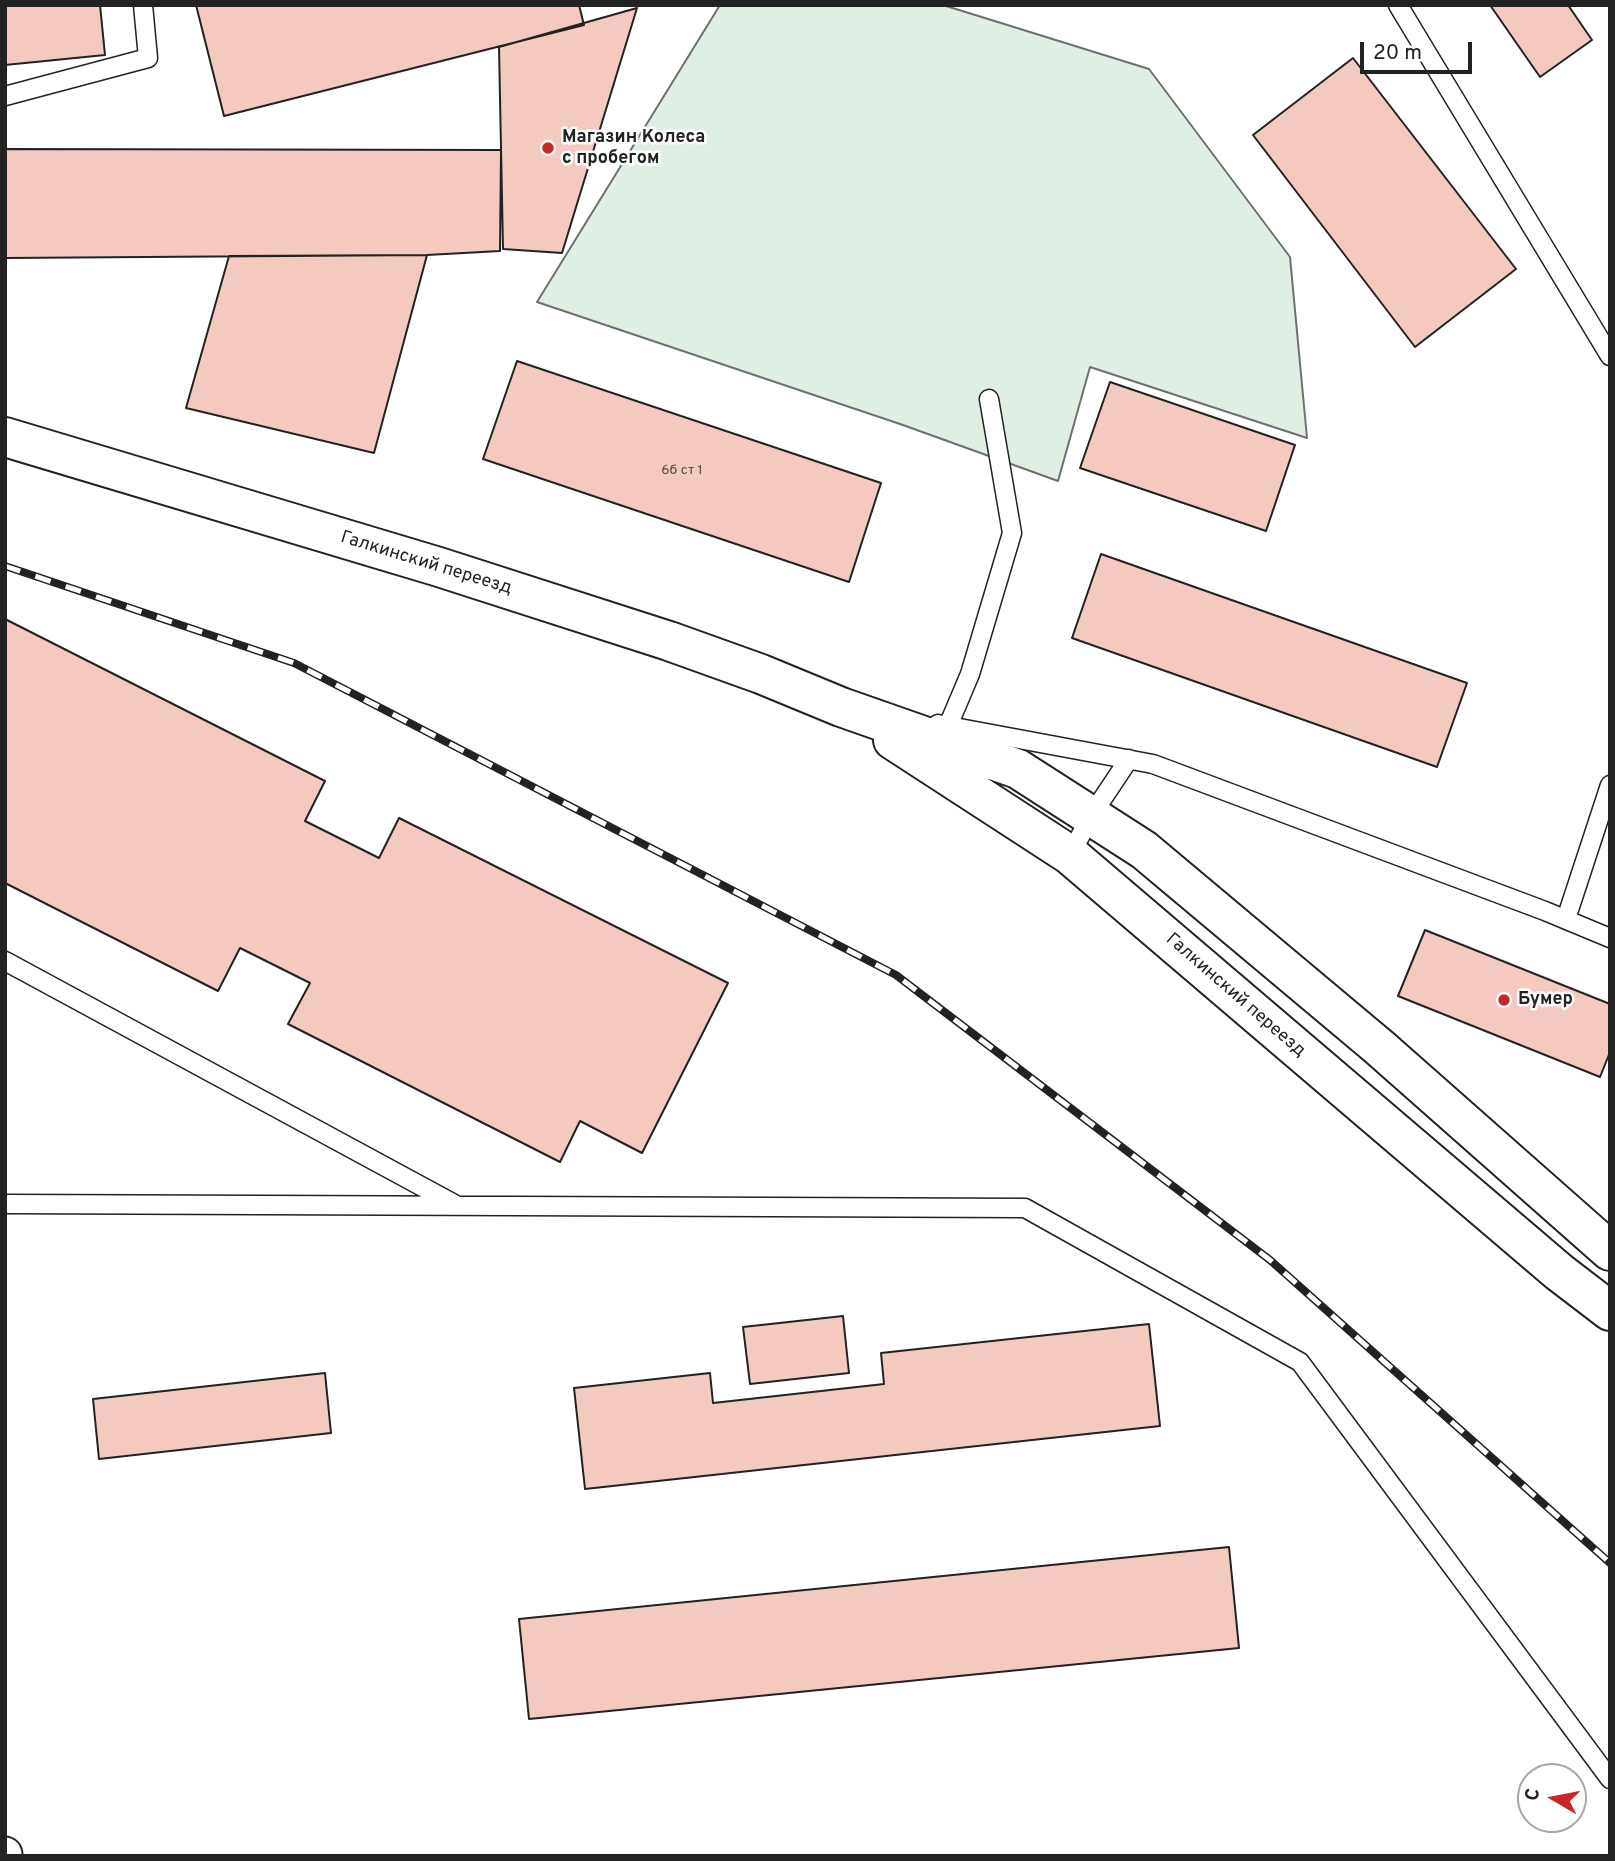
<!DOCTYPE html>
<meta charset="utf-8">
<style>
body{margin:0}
#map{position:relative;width:1615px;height:1861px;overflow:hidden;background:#fff;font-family:Overpass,sans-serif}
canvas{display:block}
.frame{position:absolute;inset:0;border:7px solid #222;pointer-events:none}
.north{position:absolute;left:1517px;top:1763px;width:70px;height:70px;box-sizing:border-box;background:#fff;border:2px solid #a7a7a7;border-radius:50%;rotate:280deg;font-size:19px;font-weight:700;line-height:28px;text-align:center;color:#222}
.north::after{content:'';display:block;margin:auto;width:24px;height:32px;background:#c62828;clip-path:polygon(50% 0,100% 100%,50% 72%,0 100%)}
.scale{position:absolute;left:1360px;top:42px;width:112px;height:32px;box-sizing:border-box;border:4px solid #222;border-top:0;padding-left:9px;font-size:21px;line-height:24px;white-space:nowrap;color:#222;-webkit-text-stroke:5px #fff;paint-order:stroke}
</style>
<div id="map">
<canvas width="1615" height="1861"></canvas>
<div class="frame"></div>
<div class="north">С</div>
<div class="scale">20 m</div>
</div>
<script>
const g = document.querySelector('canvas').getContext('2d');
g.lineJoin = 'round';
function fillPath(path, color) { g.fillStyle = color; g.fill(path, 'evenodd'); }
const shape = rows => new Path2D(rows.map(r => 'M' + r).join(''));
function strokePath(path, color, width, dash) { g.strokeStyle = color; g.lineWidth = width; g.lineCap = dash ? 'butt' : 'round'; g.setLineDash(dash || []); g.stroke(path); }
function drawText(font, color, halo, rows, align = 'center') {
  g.font = font + ' Overpass,sans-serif'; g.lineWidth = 5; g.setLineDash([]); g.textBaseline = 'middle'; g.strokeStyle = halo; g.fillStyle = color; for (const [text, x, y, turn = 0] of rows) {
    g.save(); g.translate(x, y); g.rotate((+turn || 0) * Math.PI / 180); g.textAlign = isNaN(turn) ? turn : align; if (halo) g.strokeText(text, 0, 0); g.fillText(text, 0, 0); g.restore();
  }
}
const green = shape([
 [720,5,943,5,1149,69,1290,257,1307,438,1090,367,1058,481,903,425,537,302,720,5]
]);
fillPath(green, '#e0efe3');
strokePath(green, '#6f6f6f', 2);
const building = shape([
 [5,5,100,5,105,55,5,65,5,5],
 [196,5,579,5,584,25,224,116,196,5],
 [1490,5,1568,5,1592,40,1540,77,1490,5],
 [637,8,562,253,503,249,499,47,637,8],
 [1353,58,1516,269,1415,347,1253,135,1353,58],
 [5,149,501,150,500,251,427,255,5,258,5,149],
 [427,255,374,453,186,408,229,256,427,255],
 [517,361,881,483,849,582,483,459,517,361],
 [1110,382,1295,445,1266,531,1080,468,1110,382],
 [1101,554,1467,683,1437,767,1072,638,1101,554],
 [5,619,325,781,305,821,379,858,399,818,728,983,642,1153,580,1121,560,1162,288,1024,310,983,240,948,218,991,5,883,5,619],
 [1425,930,1610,1004,1610,1052,1600,1077,1398,996,1425,930],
 [843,1316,849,1373,750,1384,743,1327,843,1316],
 [1149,1324,1160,1426,585,1489,574,1388,710,1373,713,1403,884,1384,881,1353,1149,1324],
 [325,1373,331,1433,99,1459,93,1399,325,1373],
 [1229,1547,1239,1648,529,1719,519,1619,1229,1547]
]);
fillPath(building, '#f3c9c0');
strokePath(building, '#222', 2);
const service = shape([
 [1398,5,1610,356],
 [5,96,148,58,143,5],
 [938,724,1153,764,1545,911,1610,938],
 [948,726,970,674,1012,533,989,399],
 [1070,855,1091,816,1129,759],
 [1566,919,1610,785],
 [5,961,456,1205],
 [5,1204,1025,1208,1300,1362,1610,1779]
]);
const minor = shape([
 [5,1854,5,1856]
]);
const primary = shape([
 [5,437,439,567,669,641,761,674,841,707,1018,769,1144,850,1379,1047,1610,1251],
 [893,740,1070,855,1559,1272,1610,1311]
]);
strokePath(service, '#222', 21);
strokePath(minor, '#222', 37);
strokePath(primary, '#222', 42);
strokePath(service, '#fff', 18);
strokePath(minor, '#fff', 33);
strokePath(primary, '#fff', 38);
const rail = shape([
 [5,566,294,663,896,975,1270,1260,1610,1563]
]);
strokePath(rail, '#222', 8);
strokePath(rail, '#fff', 5, [16]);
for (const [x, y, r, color] of [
 [548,148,7,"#c62828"],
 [1504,1000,7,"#c62828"]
]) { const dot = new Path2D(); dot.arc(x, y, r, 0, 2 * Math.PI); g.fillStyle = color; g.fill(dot); strokePath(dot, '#fff', 2.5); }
drawText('14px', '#564c4a', null, [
 ["6б ст 1",682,471]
]);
drawText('bold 18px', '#222', '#fff', [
 ["Магазин Колеса",562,138],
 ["с пробегом",562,159],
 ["Бумер",1518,1000]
], 'left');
drawText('18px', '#222', '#fff', [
 ["Галкинский переезд",426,564,17],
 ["Галкинский переезд",1235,996,41]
]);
</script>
